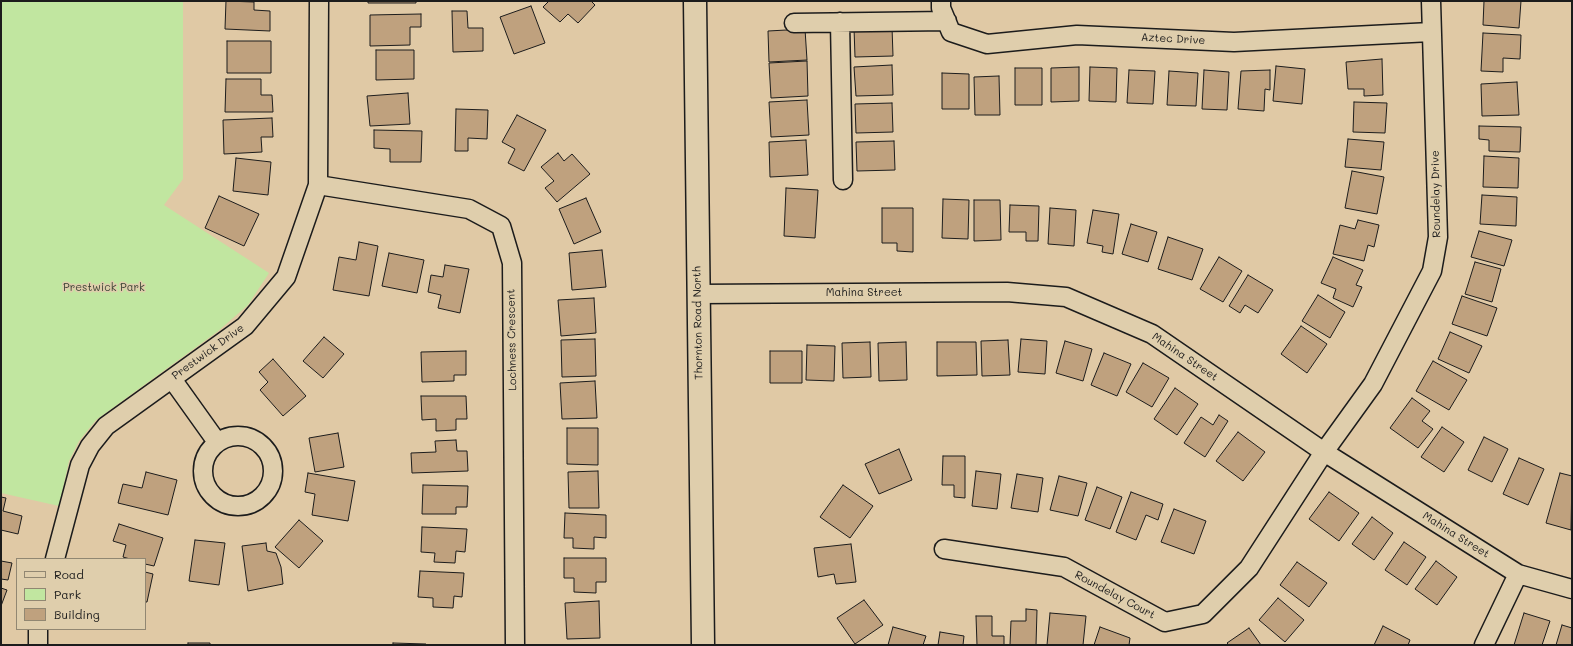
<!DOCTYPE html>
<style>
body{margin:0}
#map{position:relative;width:1573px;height:646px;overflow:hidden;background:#e0c9a5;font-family:Mali,sans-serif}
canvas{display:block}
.frame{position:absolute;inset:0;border:2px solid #1c1c1c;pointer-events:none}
.legend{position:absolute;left:16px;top:558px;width:130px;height:72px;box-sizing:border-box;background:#dfceac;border:1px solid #918772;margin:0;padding:5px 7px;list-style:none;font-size:12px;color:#1c1c1c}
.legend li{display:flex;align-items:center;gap:8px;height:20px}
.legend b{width:20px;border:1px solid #918772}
</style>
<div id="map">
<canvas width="1573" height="646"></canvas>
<div class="frame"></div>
<ul class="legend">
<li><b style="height:5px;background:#dfceac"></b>Road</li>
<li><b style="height:11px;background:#c1e6a0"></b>Park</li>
<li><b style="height:11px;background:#bfa17e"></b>Building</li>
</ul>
</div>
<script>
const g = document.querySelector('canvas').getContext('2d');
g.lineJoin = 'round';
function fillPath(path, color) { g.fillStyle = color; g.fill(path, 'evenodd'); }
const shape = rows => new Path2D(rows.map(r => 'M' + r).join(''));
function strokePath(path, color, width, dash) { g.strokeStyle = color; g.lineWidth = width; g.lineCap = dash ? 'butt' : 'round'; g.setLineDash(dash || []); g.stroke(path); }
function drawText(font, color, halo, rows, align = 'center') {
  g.font = font + ' Mali,sans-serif'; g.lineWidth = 3; g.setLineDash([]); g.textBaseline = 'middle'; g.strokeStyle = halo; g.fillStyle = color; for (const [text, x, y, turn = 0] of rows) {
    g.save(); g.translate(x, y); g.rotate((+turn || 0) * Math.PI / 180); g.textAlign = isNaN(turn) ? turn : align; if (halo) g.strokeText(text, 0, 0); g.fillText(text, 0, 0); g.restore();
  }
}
fillPath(shape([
 [1,1,183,1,183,179,164,205,269,273,248,305,217,332,96,420,79,441,69,461,59,506,1,493]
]), '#c1e6a0');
const building = shape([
 [226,1,254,2,254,10,270,11,270,31,225,29,226,1],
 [368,1,416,1,416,3,368,3,368,1],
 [549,1,591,1,595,5,578,23,568,14,560,22,543,7,549,1],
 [1484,1,1521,1,1519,28,1483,25,1484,1],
 [531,6,545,43,514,54,500,17,531,6],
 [452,11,467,11,468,28,483,28,483,51,453,52,452,11],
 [421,14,421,27,410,27,410,45,370,46,370,15,421,14],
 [892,27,893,56,855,57,854,28,892,27],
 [805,29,807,60,769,62,768,31,805,29],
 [1483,33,1521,35,1520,59,1503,58,1503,72,1481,71,1483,33],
 [227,41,271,41,271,73,227,73,227,41],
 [376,50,414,50,414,79,376,80,376,50],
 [1382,59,1383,95,1364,96,1364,89,1348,89,1346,62,1382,59],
 [807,61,808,96,771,98,769,63,807,61],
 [892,65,893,95,856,96,854,67,892,65],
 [1276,66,1305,69,1302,104,1273,101,1276,66],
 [1079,67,1079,101,1051,102,1051,68,1079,67],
 [1090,67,1117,68,1116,102,1089,101,1090,67],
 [1015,68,1042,68,1042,105,1015,105,1015,68],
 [1129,70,1155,71,1153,104,1127,103,1129,70],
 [1204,70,1229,72,1227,110,1202,109,1204,70],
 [1270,70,1270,90,1265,89,1264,111,1238,109,1241,71,1270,70],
 [1169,71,1198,73,1196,106,1167,105,1169,71],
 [942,73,969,74,969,109,942,109,942,73],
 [999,76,1000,115,975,115,974,77,999,76],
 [226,79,261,79,261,95,272,95,273,112,225,112,226,79],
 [1517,82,1519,115,1482,116,1481,84,1517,82],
 [408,93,410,124,370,126,367,96,408,93],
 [807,100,809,135,771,137,769,102,807,100],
 [1354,102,1387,103,1385,133,1353,132,1354,102],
 [892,103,893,132,856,133,855,104,892,103],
 [456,109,488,110,487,139,468,138,468,151,455,151,456,109],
 [517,115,546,130,524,171,508,163,515,149,502,142,517,115],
 [272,118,273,137,261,137,262,152,224,154,223,120,272,118],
 [1479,126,1521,127,1520,152,1489,151,1489,140,1479,139,1479,126],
 [374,130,422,131,421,162,390,162,390,149,374,148,374,130],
 [1348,139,1384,142,1381,170,1345,167,1348,139],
 [806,140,808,175,770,177,769,142,806,140],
 [894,141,895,170,857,171,856,142,894,141],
 [558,153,564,161,572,154,590,174,557,202,545,188,554,181,541,167,558,153],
 [1484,156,1519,158,1518,188,1483,187,1484,156],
 [236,158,271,162,268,195,233,191,236,158],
 [1352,171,1384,177,1377,214,1345,208,1352,171],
 [786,188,818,190,815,238,784,236,786,188],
 [1482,195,1517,197,1516,226,1480,224,1482,195],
 [219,196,259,214,244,246,205,228,219,196],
 [586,198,601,232,574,244,559,209,586,198],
 [943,199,969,200,968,239,942,238,943,199],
 [974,200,1000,200,1001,240,974,241,974,200],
 [1010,205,1039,206,1038,241,1026,241,1026,232,1009,232,1010,205],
 [882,208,913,208,913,252,897,251,897,243,882,243,882,208],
 [1050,208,1076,210,1074,246,1048,244,1050,208],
 [1093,210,1119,214,1113,254,1102,252,1103,246,1087,243,1093,210],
 [1358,220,1379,225,1374,247,1368,245,1364,261,1333,254,1340,225,1355,229,1358,220],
 [1131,224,1157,232,1148,262,1122,254,1131,224],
 [1479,231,1512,240,1504,266,1471,257,1479,231],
 [1168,237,1203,249,1192,280,1158,269,1168,237],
 [359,242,378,246,369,296,333,290,339,257,356,260,359,242],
 [602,250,606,287,572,290,569,253,602,250],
 [389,253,424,260,417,293,382,286,389,253],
 [1219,257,1242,271,1223,302,1200,289,1219,257],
 [1333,257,1363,270,1356,285,1362,287,1353,307,1333,298,1336,289,1321,283,1333,257],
 [1475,262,1501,269,1492,302,1465,294,1475,262],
 [445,265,469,269,460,313,438,308,441,295,428,292,431,275,443,277,445,265],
 [1248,275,1273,290,1258,313,1245,305,1240,313,1229,306,1248,275],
 [1318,295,1345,312,1330,338,1302,321,1318,295],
 [1462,296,1497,308,1487,336,1452,324,1462,296],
 [594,298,596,333,561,336,558,300,594,298],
 [1301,326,1327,344,1307,373,1281,354,1301,326],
 [1450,332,1482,346,1469,373,1438,359,1450,332],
 [324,337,344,354,323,378,303,361,324,337],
 [595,339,596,376,562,377,561,340,595,339],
 [1021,339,1047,341,1045,374,1018,372,1021,339],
 [1008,340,1010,375,982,376,981,341,1008,340],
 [1065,341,1092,349,1083,381,1056,373,1065,341],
 [870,342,871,377,843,378,842,343,870,342],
 [906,342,907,380,879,381,878,343,906,342],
 [937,342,976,342,977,375,937,376,937,342],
 [807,345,835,346,834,381,806,380,807,345],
 [466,351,466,375,454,375,454,381,422,382,421,352,466,351],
 [770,351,802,351,802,383,770,383,770,351],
 [1104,353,1131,364,1117,396,1091,385,1104,353],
 [273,359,306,396,283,416,260,390,268,382,259,372,273,359],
 [1433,361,1467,380,1449,410,1416,391,1433,361],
 [1143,363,1169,378,1152,407,1126,392,1143,363],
 [595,381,597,418,562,419,560,383,595,381],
 [1175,388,1198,404,1177,435,1154,419,1175,388],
 [421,396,466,396,467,419,456,419,456,430,436,431,436,419,422,420,421,396],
 [1412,398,1430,411,1422,421,1433,429,1418,448,1390,428,1412,398],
 [1219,415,1228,421,1205,457,1184,443,1201,417,1213,425,1219,415],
 [1442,427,1464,442,1444,472,1421,457,1442,427],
 [567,428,598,428,598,465,567,464,567,428],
 [1238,432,1265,452,1243,481,1216,461,1238,432],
 [338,433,344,467,315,472,309,438,338,433],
 [1484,437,1508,449,1492,482,1468,470,1484,437],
 [456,440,457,451,467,451,468,471,412,473,411,453,436,452,435,441,456,440],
 [899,449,912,480,879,494,865,464,899,449],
 [943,456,965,456,965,498,954,497,954,485,942,485,943,456],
 [1519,458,1544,469,1528,505,1503,494,1519,458],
 [598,471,599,508,569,508,568,472,598,471],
 [976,471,1001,474,997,509,972,506,976,471],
 [146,472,177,480,168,515,118,503,123,484,142,488,146,472],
 [308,473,355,481,348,521,312,515,315,494,305,492,308,473],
 [1560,473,1572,476,1571,530,1546,523,1560,473],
 [1017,474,1043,478,1038,512,1011,508,1017,474],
 [1059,476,1087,483,1078,516,1050,510,1059,476],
 [423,485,468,486,467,507,456,507,456,514,422,514,423,485],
 [843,485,873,506,850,538,820,517,843,485],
 [1097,487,1122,497,1110,529,1085,520,1097,487],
 [1131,492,1163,504,1158,520,1146,515,1136,540,1116,532,1131,492],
 [1329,492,1359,513,1339,541,1309,519,1329,492],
 [1,497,6,498,3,511,22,516,18,534,1,530,1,497],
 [1174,509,1206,521,1194,554,1161,542,1174,509],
 [565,513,606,515,606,538,594,537,594,549,573,548,573,538,564,538,565,513],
 [1372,517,1393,533,1374,560,1352,544,1372,517],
 [299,520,323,541,299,568,275,547,299,520],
 [119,524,163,538,154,566,145,564,145,559,130,559,123,557,126,545,113,541,119,524],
 [422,527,467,529,465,552,456,551,455,563,434,562,435,553,421,552,422,527],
 [195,540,225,543,219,585,189,581,195,540],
 [1404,542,1426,557,1407,585,1385,570,1404,542],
 [266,543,267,551,276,553,281,567,283,584,248,591,242,546,266,543],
 [851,544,856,582,836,584,834,574,818,577,814,548,851,544],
 [564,558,606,558,606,582,596,582,596,593,574,592,574,578,564,578,564,558],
 [1,561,12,563,8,580,1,579,1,561],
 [1436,561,1457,577,1437,605,1415,589,1436,561],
 [1297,562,1327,583,1309,607,1280,585,1297,562],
 [420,571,464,573,462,597,454,596,453,608,433,607,433,598,418,597,420,571],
 [145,572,153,574,147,602,145,602,145,572],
 [1,588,7,590,1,606,1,588],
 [1278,598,1304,620,1285,642,1259,620,1278,598],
 [864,600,883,625,855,644,837,618,864,600],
 [599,601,600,638,567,639,565,603,599,601],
 [1026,609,1037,610,1036,645,1010,645,1011,621,1026,621,1026,609],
 [1050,613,1086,616,1083,645,1047,645,1050,613],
 [1524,613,1550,621,1542,645,1514,645,1524,613],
 [976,616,992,616,992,636,1004,636,1004,645,977,645,976,616],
 [1562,625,1572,628,1572,645,1556,645,1562,625],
 [1383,626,1410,640,1408,645,1374,645,1383,626],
 [893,627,926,636,923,645,888,645,893,627],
 [1100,627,1130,638,1129,645,1094,645,1100,627],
 [1249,628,1261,645,1229,645,1227,643,1249,628],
 [940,632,964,636,963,645,938,645,940,632],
 [188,643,210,643,210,645,188,645,188,643],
 [393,643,426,644,426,645,393,645,393,643]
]);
fillPath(building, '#bfa17e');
strokePath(building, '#1c1c1c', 1);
const street = shape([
 [941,1,941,8,951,32,987,44,1077,35,1234,42,1431,32],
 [840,22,843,180],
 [794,23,947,21],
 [318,185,469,209,501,226,512,263,515,645],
 [698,294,1007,292,1066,297,1152,334,1324,452,1518,574,1572,589],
 [172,379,217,442],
 '203 471a35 35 0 1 1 70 0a35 35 0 1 1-70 0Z',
 [944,549,1064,567,1165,622,1203,614,1249,568,1324,452,1373,384,1432,271,1438,237,1431,1],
 [55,559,80,465,90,446,106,426,245,326,286,277,318,185,319,1],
 [38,645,38,629],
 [1484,645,1518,574]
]);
const secondary = shape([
 [695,1,703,645]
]);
strokePath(street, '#1c1c1c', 21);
strokePath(secondary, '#1c1c1c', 25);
strokePath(street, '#dfceac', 18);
strokePath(secondary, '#dfceac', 22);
drawText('11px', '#1c1c1c', '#dfceac', [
 ["Aztec Drive",1173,39,3],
 ["Roundelay Drive",1436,194,-91],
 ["Mahina Street",864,293],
 ["Thornton Road North",698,323,-91],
 ["Lochness Crescent",512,340,-91],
 ["Prestwick Drive",208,352,-36],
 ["Mahina Street",1185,357,34],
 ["Mahina Street",1456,535,32],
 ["Roundelay Court",1115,595,28]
]);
drawText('11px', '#3d4436', '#dfceac', [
 ["Prestwick Park",104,288]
]);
</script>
